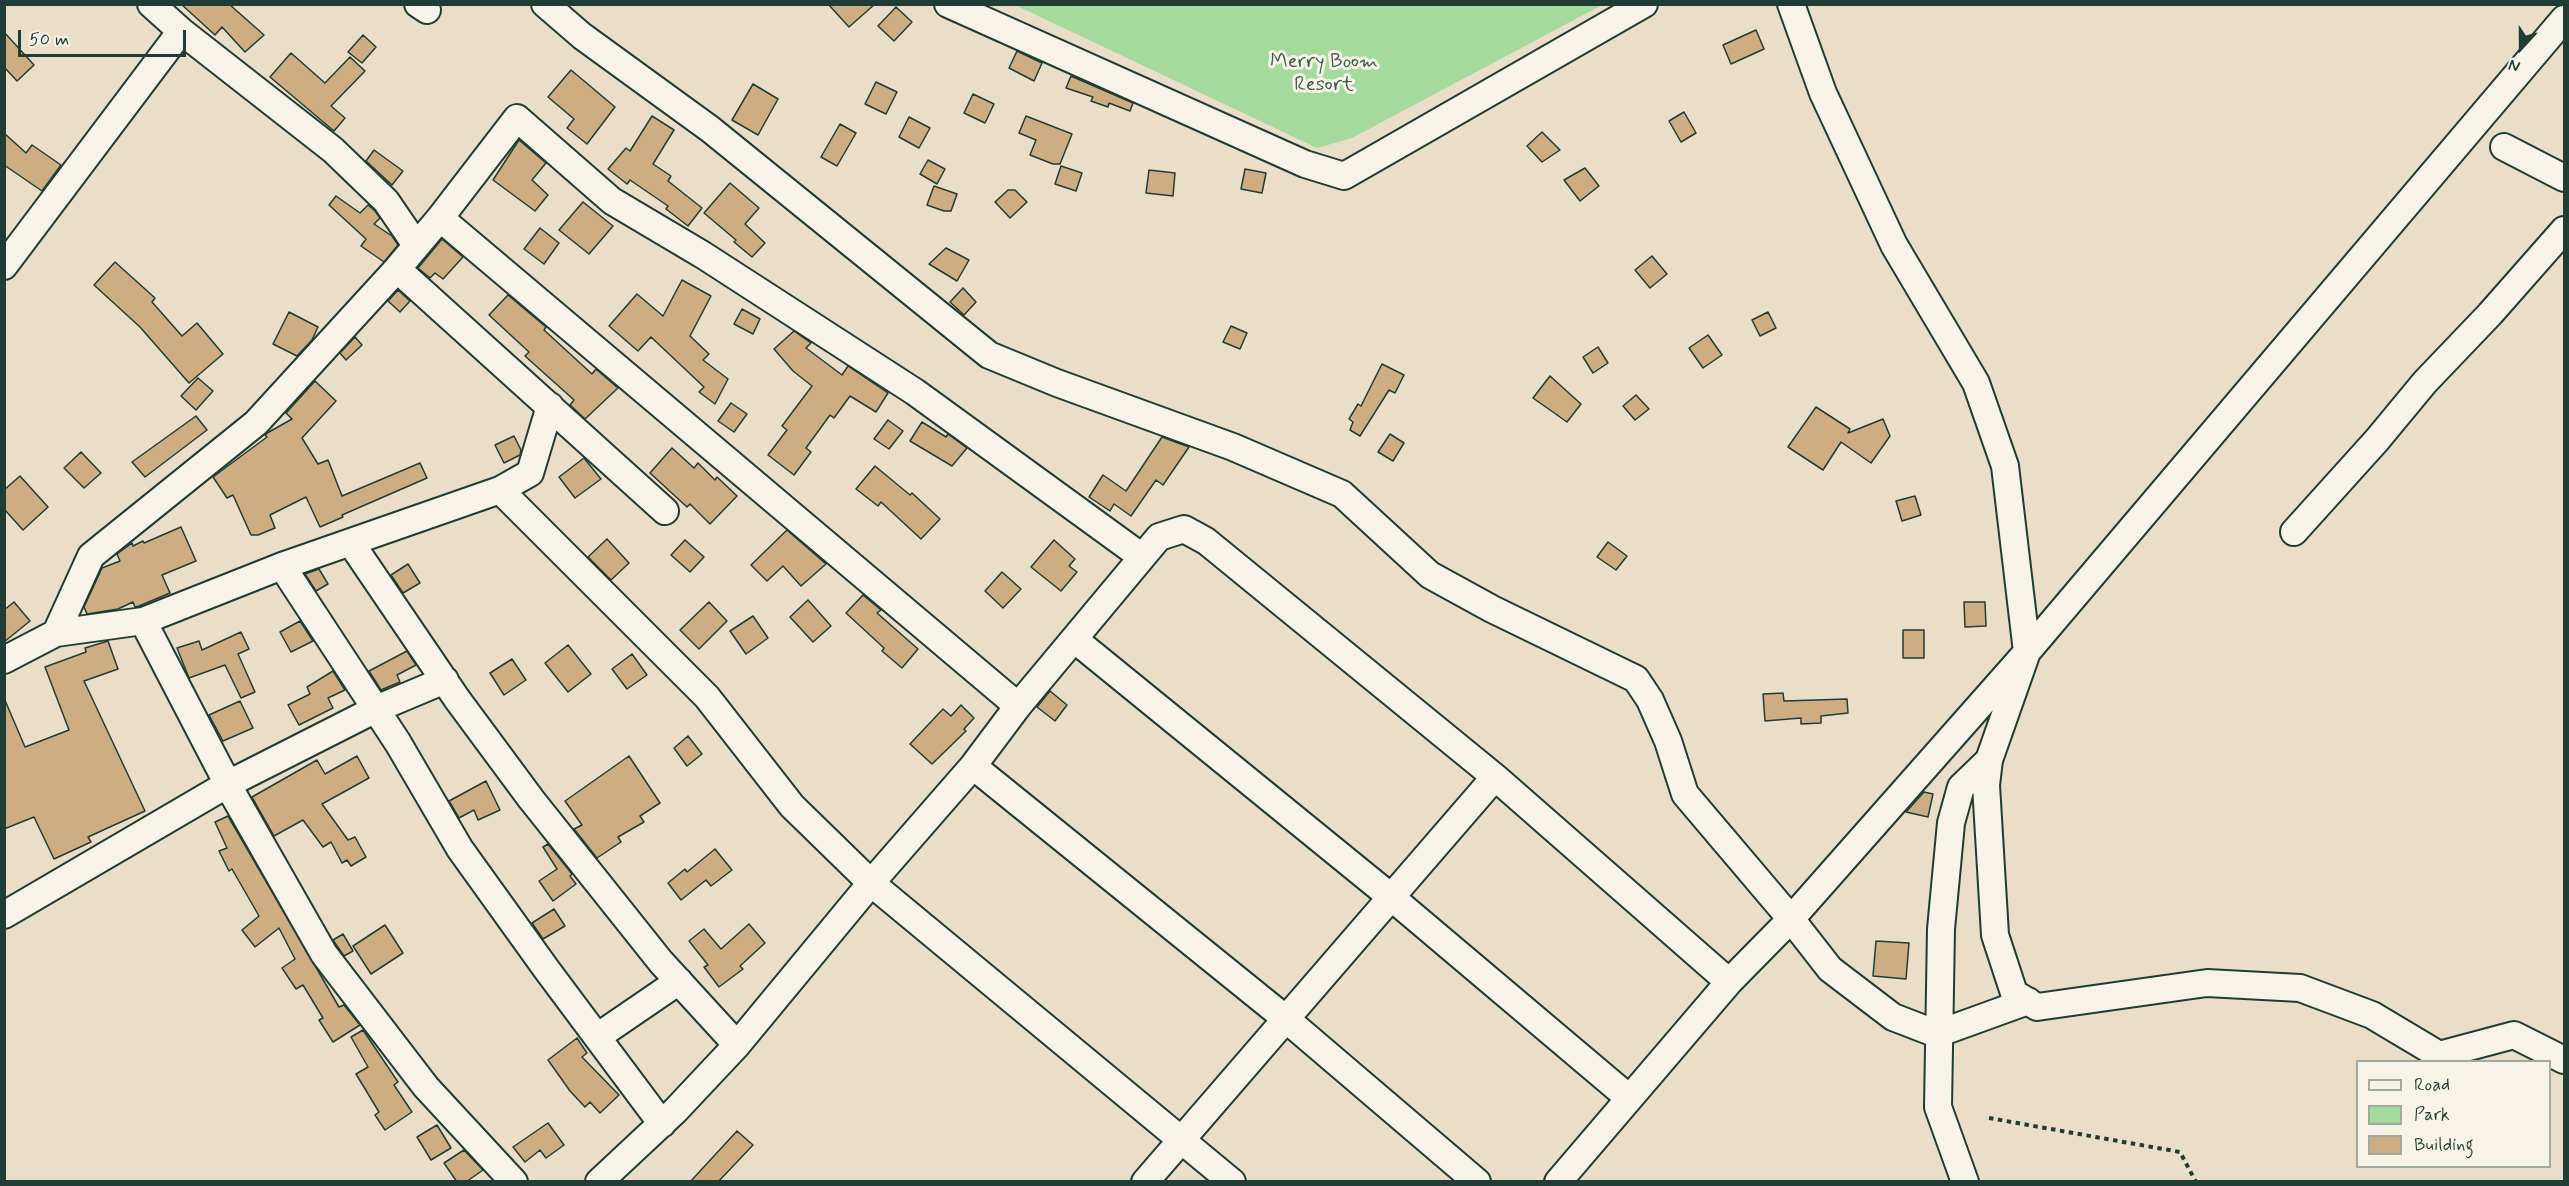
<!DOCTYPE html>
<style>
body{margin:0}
#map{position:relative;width:2569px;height:1186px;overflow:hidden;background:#ebdec9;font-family:Mynerve,sans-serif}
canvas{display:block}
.frame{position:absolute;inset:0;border:6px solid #1f3d34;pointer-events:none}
.legend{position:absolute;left:2356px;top:1060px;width:195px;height:108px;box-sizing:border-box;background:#f7f3e8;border:2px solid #a1aaa0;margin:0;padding:8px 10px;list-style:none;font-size:18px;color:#1f3d34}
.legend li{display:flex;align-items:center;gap:12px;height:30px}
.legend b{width:30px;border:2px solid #a1aaa0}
.north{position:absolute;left:2491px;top:18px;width:60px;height:60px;-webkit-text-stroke:4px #f7f3e8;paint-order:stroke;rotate:201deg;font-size:16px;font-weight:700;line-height:24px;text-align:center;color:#1f3d34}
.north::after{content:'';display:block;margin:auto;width:21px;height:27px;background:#1f3d34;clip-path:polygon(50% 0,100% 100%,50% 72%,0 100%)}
.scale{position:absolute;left:18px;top:30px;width:168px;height:27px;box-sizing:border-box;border:3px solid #1f3d34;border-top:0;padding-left:8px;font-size:18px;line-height:21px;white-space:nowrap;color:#1f3d34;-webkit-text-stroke:4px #f7f3e8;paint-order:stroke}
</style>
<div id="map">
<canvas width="2569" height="1186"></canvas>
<div class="frame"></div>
<ul class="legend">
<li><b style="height:8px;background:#f7f3e8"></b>Road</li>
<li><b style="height:16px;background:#a5da9d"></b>Park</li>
<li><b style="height:16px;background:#cfad82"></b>Building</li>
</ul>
<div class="north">N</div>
<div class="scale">50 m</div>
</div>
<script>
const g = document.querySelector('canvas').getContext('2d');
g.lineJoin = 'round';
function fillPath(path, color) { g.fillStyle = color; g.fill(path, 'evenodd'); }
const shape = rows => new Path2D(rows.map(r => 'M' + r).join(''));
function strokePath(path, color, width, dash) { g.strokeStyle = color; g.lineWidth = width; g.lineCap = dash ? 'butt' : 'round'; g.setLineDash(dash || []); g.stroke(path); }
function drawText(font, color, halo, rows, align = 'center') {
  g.font = font + ' Mynerve,sans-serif'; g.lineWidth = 6; g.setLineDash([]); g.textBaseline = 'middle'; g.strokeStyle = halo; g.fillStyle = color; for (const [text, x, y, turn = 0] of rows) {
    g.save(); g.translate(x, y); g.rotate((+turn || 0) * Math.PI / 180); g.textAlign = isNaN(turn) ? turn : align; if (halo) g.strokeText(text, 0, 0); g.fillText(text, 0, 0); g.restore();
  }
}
fillPath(shape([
 [1015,5,1602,5,1352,138,1317,148]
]), '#a5da9d');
const building = shape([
 [181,4,229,4,264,35,245,52,222,27,215,35,181,4],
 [828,4,875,4,849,27,828,4],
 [896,7,912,22,894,41,878,26,896,7],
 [1756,30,1764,49,1731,64,1723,45,1756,30],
 [4,32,34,65,17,81,4,67,4,32],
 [363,35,376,47,362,63,348,52,363,35],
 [1017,51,1042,63,1034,81,1009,68,1017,51],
 [291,53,325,83,350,57,365,71,331,106,345,118,334,131,270,77,291,53],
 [571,70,615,107,587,144,567,128,574,119,548,97,571,70],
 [1071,76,1133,103,1130,111,1109,103,1108,107,1091,101,1093,97,1066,88,1071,76],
 [876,82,897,92,886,114,865,104,876,82],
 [753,84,778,99,758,135,732,120,753,84],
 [973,94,994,104,985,123,964,113,973,94],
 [1684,112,1696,133,1681,142,1669,121,1684,112],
 [652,116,674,130,653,164,671,176,668,181,702,208,688,226,666,209,668,206,630,180,627,184,608,169,626,148,630,151,652,116],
 [1026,116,1072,134,1060,164,1053,164,1030,155,1036,140,1019,133,1026,116],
 [909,117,930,128,919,148,899,137,909,117],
 [840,124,856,133,837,166,821,157,840,124],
 [1542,132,1560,150,1542,162,1527,146,1542,132],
 [4,133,26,153,32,145,61,165,42,191,4,165,4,133],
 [519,140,546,163,532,180,548,195,535,211,493,180,519,140],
 [374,150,403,171,392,185,366,161,374,150],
 [928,160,945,169,937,184,920,174,928,160],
 [1061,166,1082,173,1076,191,1055,184,1061,166],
 [1585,168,1599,186,1580,201,1564,180,1585,168],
 [1245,169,1266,173,1262,193,1241,189,1245,169],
 [1149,170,1175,173,1173,196,1146,193,1149,170],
 [730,183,759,208,745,224,765,243,752,257,734,242,736,240,704,213,730,183],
 [934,186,957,194,951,211,944,211,927,205,934,186],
 [1008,190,1015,190,1027,202,1010,218,995,202,1008,190],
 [336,196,360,213,368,205,375,211,380,218,374,224,392,236,398,245,384,262,361,246,366,239,329,205,336,196],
 [583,202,613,226,589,254,559,230,583,202],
 [540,228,559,243,544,264,524,249,540,228],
 [442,239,463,257,443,279,435,273,430,278,418,268,442,239],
 [946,248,969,260,957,281,929,264,946,248],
 [1652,256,1667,274,1650,288,1635,270,1652,256],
 [115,262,155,298,152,302,182,336,197,323,223,354,189,383,140,327,94,285,115,262],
 [682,280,711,296,690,336,709,354,703,360,728,379,715,404,699,392,704,387,651,337,638,351,609,326,637,294,663,316,682,280],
 [963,288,976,302,964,315,950,302,963,288],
 [398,290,410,301,400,312,388,301,398,290],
 [508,295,546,327,544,330,592,374,596,369,618,388,585,419,570,405,574,400,525,356,529,352,489,315,508,295],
 [742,309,760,319,753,334,734,324,742,309],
 [289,312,318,327,312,340,297,356,273,344,289,312],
 [1768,312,1776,328,1760,336,1752,320,1768,312],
 [1231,326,1247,333,1240,349,1223,342,1231,326],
 [794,331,811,343,806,348,842,375,848,366,888,393,876,412,850,396,834,418,830,415,806,448,811,452,794,475,768,455,787,430,782,426,812,386,793,371,774,349,794,331],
 [1708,335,1722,355,1703,368,1689,348,1708,335],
 [355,337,362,345,346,360,340,353,355,337],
 [1598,347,1608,363,1593,373,1583,357,1598,347],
 [1382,364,1404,375,1395,393,1389,390,1360,436,1350,430,1353,422,1349,419,1358,404,1361,406,1382,364],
 [1550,376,1581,404,1567,422,1533,398,1550,376],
 [198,378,213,391,196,410,181,396,198,378],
 [315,381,336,401,302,438,318,464,328,460,342,496,420,463,427,478,342,515,343,517,320,527,306,497,270,515,275,528,258,535,251,535,233,495,227,498,213,477,267,437,265,435,269,432,292,419,286,413,315,381],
 [1636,395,1649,409,1635,420,1623,406,1636,395],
 [731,403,747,414,734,432,718,421,731,403],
 [1816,407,1850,429,1848,433,1883,419,1890,436,1871,463,1841,442,1823,470,1788,447,1816,407],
 [196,416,207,430,145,477,132,462,196,416],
 [888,420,903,431,889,449,874,439,888,420],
 [922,422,946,437,948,434,967,448,952,466,910,441,922,422],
 [1390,434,1404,443,1393,461,1378,452,1390,434],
 [514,436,521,450,520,455,504,463,495,445,514,436],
 [1162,437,1189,447,1163,485,1156,480,1131,516,1114,504,1110,511,1089,497,1103,475,1126,491,1162,437],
 [672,448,694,468,698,463,715,480,717,477,737,496,710,524,690,504,687,507,650,473,672,448],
 [81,452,101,473,84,488,64,468,81,452],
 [584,458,601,479,575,498,559,477,584,458],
 [875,466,910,495,912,493,940,519,921,539,881,502,878,506,856,489,875,466],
 [20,476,48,507,23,530,4,509,4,490,20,476],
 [1915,496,1921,515,1902,521,1896,501,1915,496],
 [181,527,196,561,162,575,170,593,139,606,135,607,133,602,118,609,87,614,84,607,102,568,120,561,117,554,132,543,133,546,143,541,144,543,181,527],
 [787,530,826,564,801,586,783,566,767,581,751,565,787,530],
 [607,539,629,563,611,580,588,557,607,539],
 [685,540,704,557,690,572,671,555,685,540],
 [1054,540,1075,559,1069,566,1077,572,1061,591,1031,567,1054,540],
 [1608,542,1627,556,1616,570,1597,557,1608,542],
 [408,564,420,583,403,593,391,575,408,564],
 [319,569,328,584,316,591,305,574,319,569],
 [1002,572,1021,589,1003,608,985,591,1002,572],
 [863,595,881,610,877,613,918,649,902,668,882,651,884,648,846,613,863,595],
 [808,600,831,626,813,642,790,617,808,600],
 [14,602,30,621,4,642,4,610,14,602],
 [709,602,727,621,699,649,680,630,709,602],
 [1964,602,1985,602,1986,626,1965,627,1964,602],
 [753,616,768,638,746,654,730,631,753,616],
 [300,621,313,641,291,652,280,632,300,621],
 [1903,630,1924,630,1924,658,1903,658,1903,630],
 [241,632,249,649,238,654,255,692,241,698,225,665,189,678,177,648,199,641,202,650,241,632],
 [108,641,118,669,84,681,145,811,88,837,91,842,54,859,34,817,4,829,4,698,25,747,69,730,45,667,86,652,85,648,108,641],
 [568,645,591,674,568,692,545,663,568,645],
 [407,651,416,665,397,675,400,682,381,690,369,671,407,651],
 [632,654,647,675,627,689,612,669,632,654],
 [512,659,526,680,504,695,490,673,512,659],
 [333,671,345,690,328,698,333,708,299,725,288,705,310,694,307,687,333,671],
 [1050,691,1067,705,1055,721,1037,707,1050,691],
 [1783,693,1784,701,1847,699,1848,713,1821,716,1821,723,1801,724,1801,718,1765,721,1763,694,1783,693],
 [240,701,253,728,223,741,209,715,240,701],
 [961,705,974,718,964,729,966,731,932,764,910,744,943,709,951,716,961,705],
 [688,736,702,754,687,766,674,748,688,736],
 [357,756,369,778,322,804,348,840,355,837,366,857,351,866,347,860,342,863,331,842,323,847,303,820,274,836,252,797,317,760,325,774,357,756],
 [629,756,660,803,640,816,644,822,618,837,621,842,597,858,574,829,582,825,565,801,629,756],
 [486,781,500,810,478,820,474,810,459,818,449,801,486,781],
 [1924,792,1933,794,1928,817,1906,812,1924,792],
 [228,816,339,1007,344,1005,360,1025,333,1042,319,1020,323,1018,303,985,296,989,282,968,295,959,279,928,255,947,242,930,259,916,232,869,229,871,219,851,227,848,215,822,228,816],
 [548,844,572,874,570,876,576,884,553,901,539,881,557,869,543,847,548,844],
 [715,849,732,870,711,886,706,880,681,900,668,883,685,869,687,872,715,849],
 [554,909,565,926,543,939,532,923,554,909],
 [749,924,765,943,740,966,743,969,719,987,704,967,708,965,689,941,704,929,721,949,749,924],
 [385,925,403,953,371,974,353,946,385,925],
 [343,934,353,951,344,956,333,940,343,934],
 [1876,941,1909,943,1906,979,1873,976,1876,941],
 [363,1030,398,1082,394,1085,412,1112,385,1130,375,1115,379,1112,356,1074,368,1067,351,1037,363,1030],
 [577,1038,587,1053,582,1057,619,1095,600,1113,590,1102,585,1107,570,1091,548,1060,577,1038],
 [548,1123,564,1145,546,1158,540,1150,525,1162,513,1147,548,1123],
 [437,1125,451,1148,431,1160,417,1137,437,1125],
 [737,1131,753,1145,718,1182,690,1182,737,1131],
 [464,1150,483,1170,466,1182,457,1182,444,1163,464,1150]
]);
fillPath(building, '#cfad82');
strokePath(building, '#1f3d34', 1.5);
const minor = shape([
 [151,4,181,31,333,150,386,201,416,245],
 [418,4,427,10],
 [545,4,582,36,710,129,989,355,1057,383,1233,447,1342,494,1430,575,1492,609,1636,679,1650,700,1668,741,1685,794,1791,919,1830,969,1893,1017,1937,1034,2028,1001],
 [948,4,1305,164,1344,176,1644,4],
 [1791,4,1823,93,1894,245,1976,383,2005,466,2027,652,1989,760,1986,785,1995,935,2014,993,2037,1007,2207,983,2300,988,2372,1015,2439,1055,2514,1035,2564,1060],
 [2504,147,2564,178],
 [440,218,517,118,612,201,703,255,915,392,1142,557],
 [4,266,181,31],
 [397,269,665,511],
 [500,490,530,473,550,406],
 [2294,532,2377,440,2425,382,2490,314,2564,230],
 [351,543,457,699,531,799,661,962,737,1045],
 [282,566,398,743,460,849,547,970,662,1124],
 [143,621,234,796,324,954,426,1087,514,1182],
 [56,633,91,556,256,423,397,269,440,218,1018,706],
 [1074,639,1391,897,1629,1098],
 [4,660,56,633,143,621,282,566,500,490,707,697,792,806,871,883,1232,1182],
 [973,766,1286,1019,1477,1182],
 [4,915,228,784,376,709,445,680],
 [597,1037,679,981],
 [599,1182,675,1111,737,1045,871,883,973,766,1018,706,1159,537,1184,529,1206,541,1495,777,1729,982],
 [1145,1182,1495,777],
 [1558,1182,1729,982,1791,919,2027,652,2564,19],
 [1965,1182,1938,1107,1941,929,1951,823,1961,787,1989,760]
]);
strokePath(minor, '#1f3d34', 30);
strokePath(shape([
 [1989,1118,2180,1152,2196,1182]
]), '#1f3d34', 4, [4.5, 4.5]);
strokePath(minor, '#f7f3e8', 26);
drawText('20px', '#3a5c49', '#f7f3e8', [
 ["Merry Boom",1324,63],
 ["Resort",1324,86]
]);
</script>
